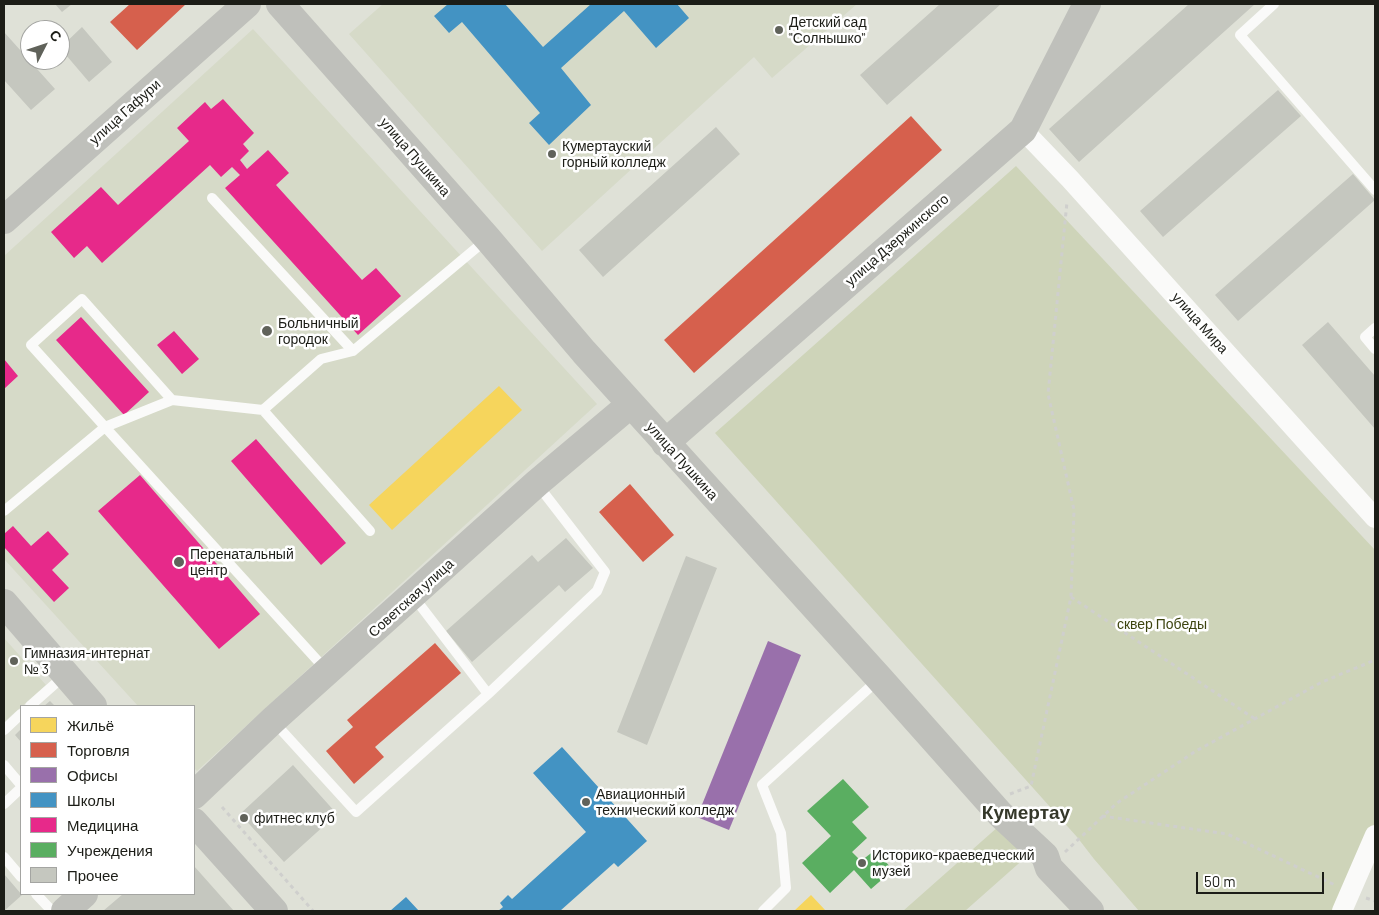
<!DOCTYPE html>
<meta charset="utf-8">
<style>
body{margin:0}
#map{position:relative;width:1379px;height:915px;overflow:hidden;background:#dfe1d7;font-family:Barlow,sans-serif}
canvas{display:block}
.frame{position:absolute;inset:0;border:5px solid #1c1d17;pointer-events:none}
.legend{position:absolute;left:20px;top:705px;width:175px;height:190px;box-sizing:border-box;background:#fff;border:1px solid #a4a5a2;margin:0;padding:6px 9px;list-style:none;font-size:15px;color:#1c1d17}
.legend li{display:flex;align-items:center;gap:10px;height:25px}
.legend b{width:25px;border:1px solid #a4a5a2}
.north{position:absolute;left:20px;top:20px;width:50px;height:50px;box-sizing:border-box;background:#fff;border:1px solid #a4a5a2;border-radius:50%;rotate:49deg;font-size:14px;font-weight:700;line-height:20px;text-align:center;color:#1c1d17}
.north::after{content:'';display:block;margin:auto;width:18px;height:22px;background:#60625a;clip-path:polygon(50% 0,100% 100%,50% 72%,0 100%)}
.scale{position:absolute;left:1196px;top:872px;width:128px;height:22px;box-sizing:border-box;border:2px solid #1c1d17;border-top:0;padding-left:6px;font-size:15px;line-height:18px;white-space:nowrap;color:#1c1d17;-webkit-text-stroke:4px #fff;paint-order:stroke}
</style>
<div id="map">
<canvas width="1379" height="915"></canvas>
<div class="frame"></div>
<ul class="legend">
<li><b style="height:14px;background:#f6d55c"></b>Жильё</li>
<li><b style="height:14px;background:#d6604d"></b>Торговля</li>
<li><b style="height:14px;background:#9970ab"></b>Офисы</li>
<li><b style="height:14px;background:#4393c3"></b>Школы</li>
<li><b style="height:14px;background:#e7298a"></b>Медицина</li>
<li><b style="height:14px;background:#5aae61"></b>Учреждения</li>
<li><b style="height:14px;background:#c5c7bf"></b>Прочее</li>
</ul>
<div class="north">С</div>
<div class="scale">50 m</div>
</div>
<script>
const g = document.querySelector('canvas').getContext('2d');
g.lineJoin = 'round';
function fillPath(path, color) { g.fillStyle = color; g.fill(path, 'evenodd'); }
const shape = rows => new Path2D(rows.map(r => 'M' + r).join(''));
function strokePath(path, color, width, dash) { g.strokeStyle = color; g.lineWidth = width; g.lineCap = dash ? 'butt' : 'round'; g.setLineDash(dash || []); g.stroke(path); }
function drawText(font, color, halo, rows, align = 'center') {
  g.font = font + ' Barlow,sans-serif'; g.lineWidth = 5; g.setLineDash([]); g.textBaseline = 'middle'; g.strokeStyle = halo; g.fillStyle = color; for (const [text, x, y, turn = 0] of rows) {
    g.save(); g.translate(x, y); g.rotate((+turn || 0) * Math.PI / 180); g.textAlign = isNaN(turn) ? turn : align; if (halo) g.strokeText(text, 0, 0); g.fillText(text, 0, 0); g.restore();
  }
}
fillPath(shape([
 [383,4,857,4,772,78,754,57,542,251,349,34],
 [253,29,597,404,197,771,194,768,194,706,138,706,4,559,4,256],
 [4,638,46,685,4,722]
]), '#d6dac8');
fillPath(shape([
 [1016,166,1375,550,1375,829,1339,911,1139,911,1094,859,1077,837,715,433],
 [999,826,1026,857,965,911,903,911]
]), '#ced4b9');
fillPath(shape([
 [499,386,522,410,392,530,369,505],
 [811,895,826,911,794,911]
]), '#f6d55c');
fillPath(shape([
 [130,4,186,4,137,50,110,22],
 [911,116,942,150,694,373,664,340],
 [630,484,674,535,643,562,599,512],
 [435,643,461,673,375,747,384,757,354,784,326,751,353,727,347,720]
]), '#d6604d');
fillPath(shape([
 [768,641,801,655,729,830,697,817]
]), '#9970ab');
fillPath(shape([
 [448,4,505,4,543,47,591,4,677,4,689,18,656,48,624,11,561,68,591,105,549,145,529,123,540,113,462,22,449,33,434,16],
 [562,747,647,841,618,867,614,863,560,911,498,911,503,907,500,903,508,895,512,899,586,832,533,773],
 [406,897,419,911,390,911]
]), '#4393c3');
fillPath(shape([
 [223,99,254,133,243,144,249,151,240,160,247,169,268,150,289,173,276,185,362,280,376,268,401,296,358,335,225,188,240,175,232,167,221,177,210,165,102,263,87,246,74,258,51,232,101,187,118,205,189,141,177,128,205,102,211,109],
 [81,317,149,392,124,415,56,340],
 [174,331,199,359,182,374,157,345],
 [4,359,18,376,4,389],
 [256,439,346,543,321,565,231,461],
 [140,475,260,614,219,649,98,511],
 [13,526,31,546,48,531,69,554,52,570,69,588,54,602,4,547,4,534]
]), '#e7298a');
fillPath(shape([
 [843,779,869,807,852,822,867,838,852,852,861,861,875,850,893,870,871,889,854,870,830,893,802,863,831,836,807,811]
]), '#5aae61');
fillPath(shape([
 [55,4,72,4,62,12],
 [940,4,1001,4,887,105,860,75],
 [1189,4,1255,4,1079,162,1049,129],
 [82,27,112,62,89,82,60,48],
 [4,32,55,89,31,110,4,80],
 [1278,90,1301,116,1163,237,1140,211],
 [716,127,740,154,603,277,579,250],
 [1353,174,1375,200,1238,321,1215,295],
 [1328,322,1375,376,1375,429,1302,345],
 [566,538,593,568,565,592,559,585,472,662,446,631,532,555,538,562],
 [686,556,717,568,647,745,617,732],
 [50,701,55,706,44,706],
 [21,729,21,742,15,735],
 [293,765,337,814,284,862,240,814],
 [194,866,234,911,103,911,123,894,194,894],
 [4,874,22,895,4,911]
]), '#c5c7bf');
strokePath(shape([
 [1071,597,1255,719],
 [1010,794,1031,786,1071,597,1074,510,1048,394,1067,202],
 [222,807,313,911],
 [1102,816,1227,834,1335,885],
 [1065,852,1117,803,1196,751,1322,682,1375,660],
 [1366,898,1375,901]
]), '#cfcfcd', 3, [4, 4]);
strokePath(shape([
 [1274,4,1240,35,1375,190],
 [212,198,353,351],
 [1375,328,1365,337,1375,349],
 [172,400,263,410,321,359,353,351,487,239],
 [263,410,370,531],
 [4,511,105,427,172,400,82,299,31,345,105,427,327,671],
 [488,694,597,591,605,572,537,484],
 [30,706,65,675],
 [273,721,356,812,488,694,413,596],
 [4,730,21,714],
 [4,765,21,785],
 [4,804,21,788],
 [4,857,21,877],
 [36,894,52,911],
 [763,911,786,888,781,833,762,785,879,679]
]), '#fafaf9', 10);
strokePath(shape([
 [1023,130,1070,179,1375,518],
 [1342,911,1375,835]
]), '#fafaf9', 20);
strokePath(shape([
 [280,4,488,239,584,352,880,679,1000,814,1045,856,1049,868,1090,911],
 [4,220,247,4],
 [665,443,1023,130,1087,4],
 [4,603,93,706],
 [194,795,273,720,537,483,631,404],
 [194,822,274,911],
 [65,911,84,894]
]), '#bfc0bb', 28);
for (const [x, y, r, color] of [
 [779,30,5,"#60625a"],
 [552,154,5,"#60625a"],
 [267,331,6,"#60625a"],
 [179,562,6,"#60625a"],
 [14,661,5,"#60625a"],
 [586,802,5,"#60625a"],
 [244,818,5,"#60625a"],
 [862,863,5,"#60625a"]
]) { const dot = new Path2D(); dot.arc(x, y, r, 0, 2 * Math.PI); g.fillStyle = color; g.fill(dot); strokePath(dot, '#fff', 2); }
drawText('14px', '#1c1d17', '#fff', [
 ["Детский сад",789,22],
 ["\"Солнышко\"",789,38],
 ["Кумертауский",562,146],
 ["горный колледж",562,162],
 ["Больничный",278,323],
 ["городок",278,339],
 ["Перенатальный",190,554],
 ["центр",190,570],
 ["Гимназия-интернат",24,653],
 ["№ 3",24,669],
 ["Авиационный",596,794],
 ["технический колледж",596,810],
 ["фитнес клуб",254,818],
 ["Историко-краеведческий",872,855],
 ["музей",872,871]
], 'left');
drawText('14px', '#1c1d17', '#fff', [
 ["улица Гафури",125,112,-42],
 ["улица Пушкина",415,157,49],
 ["улица Дзержинского",897,240,-41],
 ["улица Мира",1200,323,48],
 ["улица Пушкина",682,461,48],
 ["Советская улица",411,598,-42]
]);
drawText('14px', '#3d440f', '#fff', [
 ["сквер Победы",1162,624]
]);
drawText('bold 19px', '#35382a', '#fff', [
 ["Кумертау",1026,813]
]);
</script>
